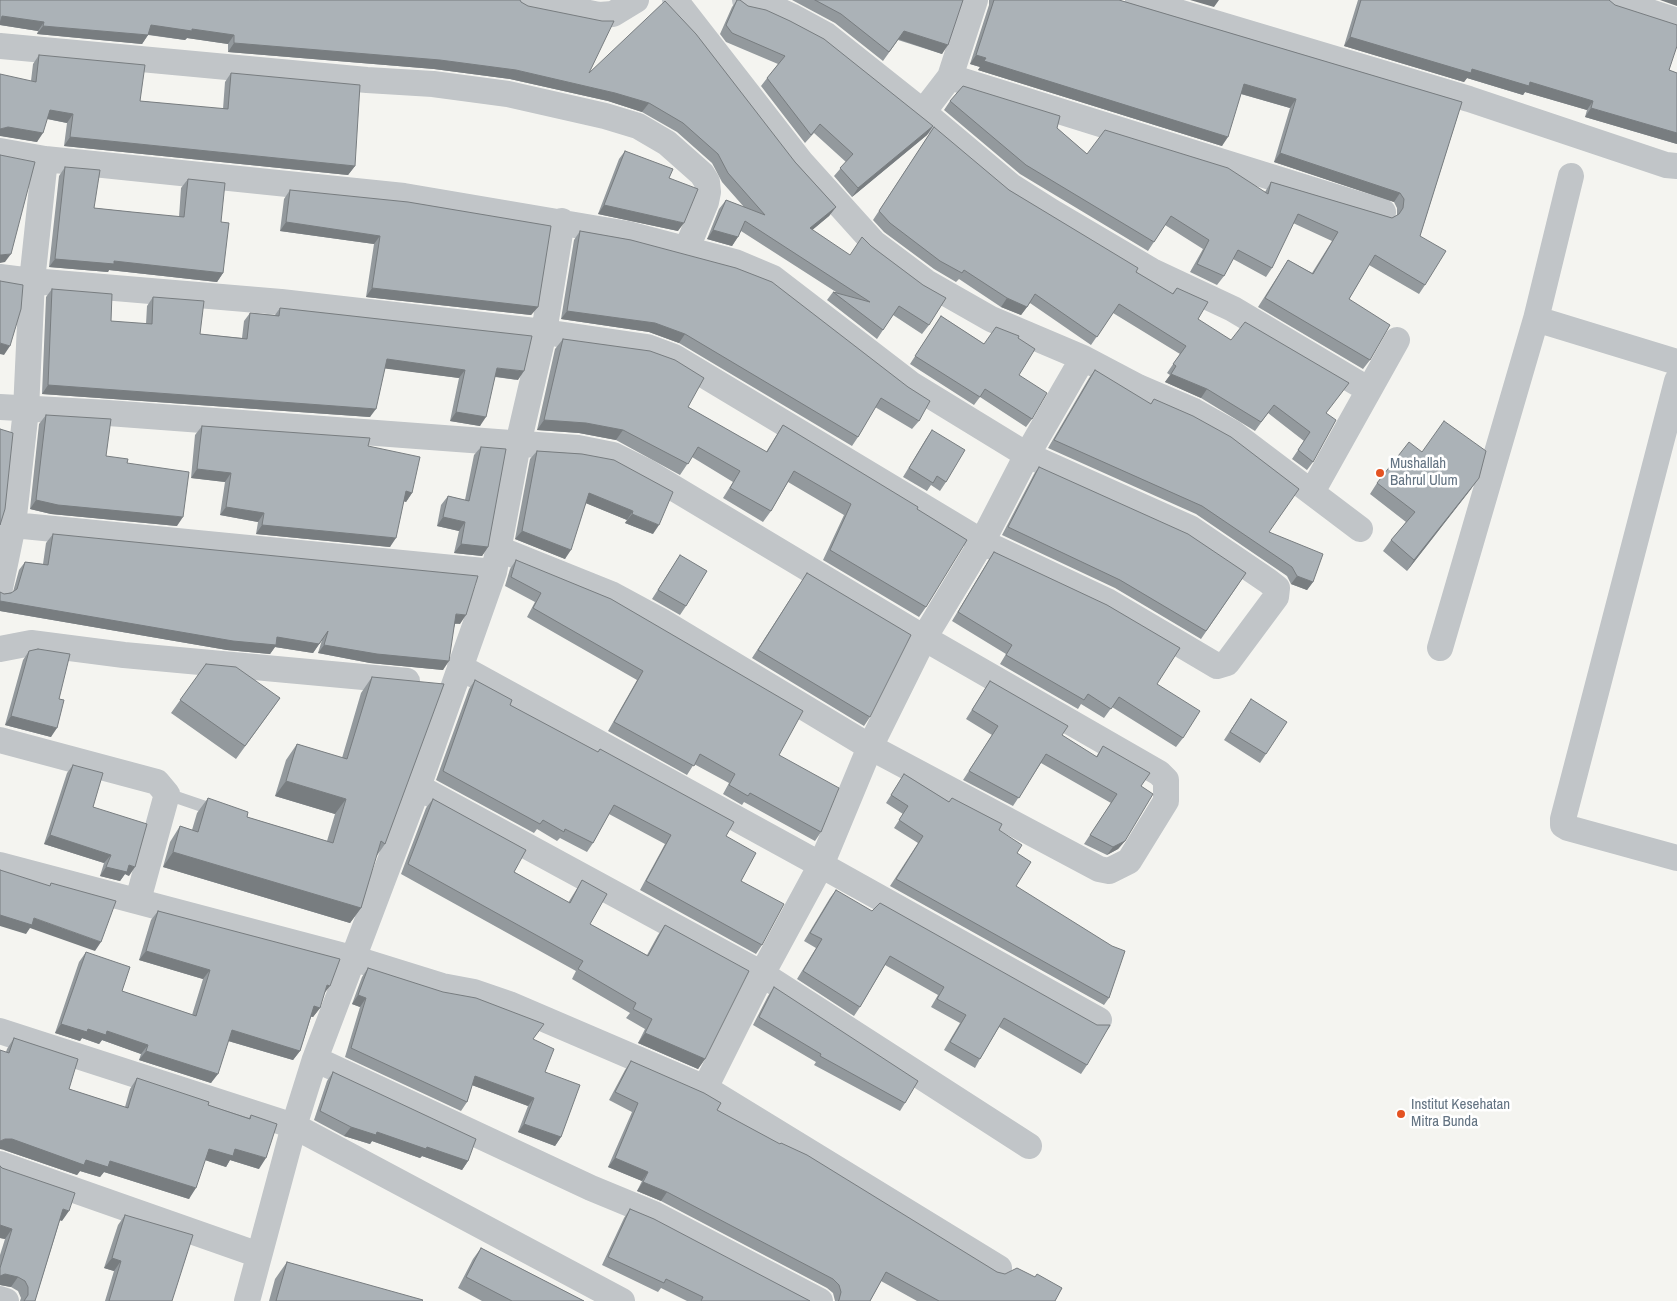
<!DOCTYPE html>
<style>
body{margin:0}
canvas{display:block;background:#f4f4f0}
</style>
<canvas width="1677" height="1301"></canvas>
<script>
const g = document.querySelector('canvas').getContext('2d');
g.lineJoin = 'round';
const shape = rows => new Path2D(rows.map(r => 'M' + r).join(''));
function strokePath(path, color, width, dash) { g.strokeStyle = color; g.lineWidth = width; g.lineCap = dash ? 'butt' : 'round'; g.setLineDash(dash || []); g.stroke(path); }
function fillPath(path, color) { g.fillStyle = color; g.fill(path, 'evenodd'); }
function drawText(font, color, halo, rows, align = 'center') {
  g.font = font + ' "Archivo Narrow",sans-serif'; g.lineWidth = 5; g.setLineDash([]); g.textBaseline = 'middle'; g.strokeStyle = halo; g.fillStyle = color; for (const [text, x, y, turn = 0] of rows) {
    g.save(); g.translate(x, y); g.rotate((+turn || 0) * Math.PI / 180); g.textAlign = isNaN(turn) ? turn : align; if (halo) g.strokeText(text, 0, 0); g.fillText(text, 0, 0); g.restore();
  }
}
strokePath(shape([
 [167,794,217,811]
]), '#c1c5c8', 12);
strokePath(shape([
 [525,0,599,15,613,14,636,0],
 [675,0,801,162,874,243,926,282,991,319,1083,358,1138,387,1194,411,1233,433,1360,529],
 [745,0,765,4,791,16,826,35,923,112,1011,186,1052,212,1152,271,1233,309,1369,390],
 [1138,0,1469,99,1666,165,1677,166],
 [1614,0,1677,21],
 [0,46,367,80,433,84,508,94,605,116,638,126,667,143,702,174,707,182,708,192,706,202,687,248],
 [950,77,1383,212],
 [923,112,950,77,975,0],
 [0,151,45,159,404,196,628,234,735,262,773,278,911,384,1027,455,1190,528,1268,581,1277,588,1276,597,1227,663,1217,666,1107,601,982,542,674,357,647,347,544,332,281,302,32,281,0,277],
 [1571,176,1536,319,1677,362],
 [1677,381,1563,819,1563,825,1568,828,1677,858],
 [0,407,108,413,578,448,613,455,647,472,924,638,1159,773,1166,780,1166,801,1129,861,1109,871,1099,869,870,747,661,621,611,594,499,549],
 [1312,492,1397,340],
 [13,525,494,572],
 [0,588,13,525,26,410,32,281,45,159],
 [1440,648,1536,319],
 [0,649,31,643,124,655,407,681],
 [460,667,821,865,1099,1020],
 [0,740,157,782,167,794,138,900],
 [418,787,762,974,1029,1146],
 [0,865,352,958,442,986,474,992,509,1004,705,1088,999,1268],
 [0,1031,294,1126,622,1301],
 [315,1059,591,1188,654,1214,820,1301],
 [705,1088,762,974,821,865,870,747,924,638,982,542,1027,455,1083,358],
 [0,1164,259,1255],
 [0,1299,6,1301],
 [247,1301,294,1126,315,1059,418,787,494,572,518,444,544,332,562,221]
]), '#c1c5c8', 26);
fillPath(shape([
 [0,0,521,2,589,73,795,162,836,207,829,216,812,230,929,325,922,334,893,315,877,339,827,300,833,292,836,292,741,231,732,246,707,239,719,209,726,200,744,207,722,182,712,163,677,132,642,112,608,101,510,79,434,69,228,52,228,44,187,38,185,40,148,35,142,44,37,34,38,31,0,25],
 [737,0,740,0,748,6,933,126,927,135,852,197,834,176,846,162,814,133,805,143,761,86,778,64,726,42,720,34,732,7],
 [792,0,963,0,942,54,898,40,883,61,835,23],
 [989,0,1119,0,1462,102,1420,236,1425,285,1419,294,1369,265,1349,299,1370,360,1363,369,1258,307,1288,260,1312,273,1332,241,1293,223,1272,268,1266,277,1233,259,1224,276,1217,285,1190,272,1203,249,1165,225,1148,251,1020,174,944,110,950,101,1057,128,1087,154,1265,192,1271,182,1392,218,1397,215,1397,208,1394,202,1274,162,1290,108,1241,94,1222,146,978,70,980,67,970,64,989,5],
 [1358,0,1609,0,1669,70,1677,73,1677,144,1585,117,1587,110,1525,92,1523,95,1467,78,1464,82,1344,46],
 [39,55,140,101,223,109,225,82,231,73,355,166,348,175,64,146,67,123,47,119,37,142,2,136,31,81,33,64],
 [928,136,1009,190,1136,272,1172,294,1177,288,1198,319,1326,414,1313,462,1307,470,1292,459,1304,441,1268,413,1255,431,1201,398,1165,382,1170,375,1167,373,1180,354,1113,313,1091,345,1030,303,1021,315,1001,307,959,279,956,282,934,269,884,232,873,220],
 [625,151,669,178,678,231,598,214,619,159],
 [65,167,94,208,179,217,181,188,188,179,221,222,223,273,217,282,109,270,108,272,49,267,59,176],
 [290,190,538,307,531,315,366,297,374,244,280,231,284,199],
 [580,231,631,240,919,421,912,429,875,407,858,437,852,446,679,343,649,332,561,319,574,240],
 [52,289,111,321,146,324,147,306,153,297,200,334,242,338,244,321,250,313,275,315,280,308,518,380,495,377,480,426,450,421,459,378,385,368,370,417,42,394,46,297],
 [941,316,984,344,1018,338,1019,375,1032,419,1026,427,980,397,974,405,910,364],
 [563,339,688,407,766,452,776,436,783,425,917,509,926,607,919,617,823,560,844,515,788,482,771,511,763,522,723,498,733,482,692,457,680,475,616,440,579,433,537,430,555,349],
 [1095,370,1269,532,1313,582,1307,590,1291,584,1287,576,1196,514,1048,448,1089,378],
 [46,415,106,456,127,463,177,526,51,514,30,509,39,424],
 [202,426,368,446,412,493,406,502,404,501,390,547,256,534,258,522,220,515,225,482,191,478,195,435],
 [932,430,946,482,940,491,931,485,927,491,903,477,926,439],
 [481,447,488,547,482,556,454,553,459,531,437,526,441,505,448,496,465,500,474,455],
 [537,451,582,454,653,534,625,523,627,520,586,503,565,559,515,539,530,459],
 [1039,467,1246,573,1201,639,1115,588,1002,535,1034,474],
 [1377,483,1471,489,1407,571,1383,551,1391,540,1406,522,1370,494],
 [53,534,460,624,455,624,443,670,370,663,318,653,322,640,313,653,275,647,270,654,227,650,0,611,0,592,4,594,13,592,19,570,25,562,43,564,46,543],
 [994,552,1157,684,1183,738,1176,747,1112,707,1104,718,1081,704,1078,709,1000,664,1006,654,952,621,988,561],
 [680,555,686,606,680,615,652,599],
 [516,560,779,755,821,832,815,841,744,802,742,805,723,794,729,783,694,764,687,775,608,731,637,680,527,617,535,602,505,586,510,569],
 [807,573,870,717,864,726,752,658],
 [29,651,59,699,51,737,5,725,23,660],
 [206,664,280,698,236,759,171,713],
 [372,677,385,844,376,857,361,908,350,923,163,867,170,842,180,826,192,830,197,813,208,798,247,817,327,841,335,814,275,796,286,760,297,744,342,758,361,693],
 [475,680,510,705,726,836,762,945,756,954,640,890,665,844,609,814,593,843,587,852,560,838,557,841,537,829,534,833,436,780,469,689],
 [990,681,1062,735,1096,757,1103,746,1141,786,1125,841,1118,849,1107,855,1084,844,1111,803,1041,763,1013,806,963,780,992,735,966,719],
 [1251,699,1266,754,1260,763,1224,740],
 [73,765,93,807,129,876,125,874,120,881,100,876,104,863,44,844,67,773],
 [904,774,949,802,999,830,1017,853,1016,886,1109,998,1104,1005,890,886,918,843,894,828,903,814,886,803],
 [433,799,514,872,568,903,576,890,582,880,590,924,647,955,658,935,665,925,705,1059,698,1069,638,1043,645,1029,626,1018,630,1013,572,979,576,971,401,874,426,808],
 [836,890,1087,1065,1081,1074,999,1027,980,1059,975,1068,944,1050,960,1023,931,1007,938,995,885,965,860,1007,854,1016,797,979,816,948,804,941,830,898],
 [158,911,324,994,320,1008,313,1017,311,1017,300,1051,293,1060,228,1041,211,1083,139,1060,141,1054,102,1040,99,1044,82,1038,80,1041,55,1033,79,962,86,952,122,991,192,1015,203,979,139,960,151,920],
 [368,968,533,1039,545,1072,561,1137,555,1146,518,1132,528,1106,472,1085,467,1102,461,1111,345,1057,360,1007,352,1004,362,977],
 [774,987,905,1103,900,1111,814,1065,816,1062,753,1025,768,996],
 [14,1038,69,1089,125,1107,130,1089,137,1078,208,1105,249,1118,251,1115,259,1169,230,1160,226,1167,205,1160,189,1199,104,1172,100,1177,80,1171,77,1175,4,1150,6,1052,7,1049],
 [631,1061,997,1272,1055,1301,917,1301,881,1281,870,1301,835,1301,833,1293,827,1288,661,1201,637,1191,642,1181,608,1167,632,1112,609,1100,625,1070],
 [333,1072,468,1161,462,1170,422,1156,420,1158,372,1141,370,1144,344,1136,314,1120,327,1081],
 [0,1166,62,1221,60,1220,35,1301,20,1301,21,1298,18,1291,11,1287,0,1285,0,1255,5,1239,0,1238],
 [630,1209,810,1301,687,1301,661,1288,658,1292,602,1265,624,1218],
 [125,1215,172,1301,105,1301,114,1271,104,1268,118,1225],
 [481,1248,584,1301,482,1301,458,1288,473,1259],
 [287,1262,422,1301,269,1301,275,1279]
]), '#93999d');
fillPath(shape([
 [1190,0,1219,0,1214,7],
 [1660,0,1677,0,1677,6],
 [2,16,44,22,38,31,0,25,0,19],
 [151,25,192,29,234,35,228,44,187,38,185,40,144,34],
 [43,26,148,35,142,44,37,34],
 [904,31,948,45,942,54,898,39],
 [1350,37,1472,69,1530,82,1593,101,1587,110,1525,92,1523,95,1467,78,1464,82,1344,46],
 [234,43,440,60,516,70,615,93,649,103,642,112,608,101,510,79,434,69,228,52],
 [976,55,1228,137,1222,146,978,70,980,67,970,64],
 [1244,84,1296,99,1290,108,1238,93],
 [1591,108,1677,133,1677,144,1585,117],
 [50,110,73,114,67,123,43,118],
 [933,126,927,135,852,197,858,188],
 [8,127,43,133,37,142,0,136,0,129],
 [70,137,355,166,348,175,64,146],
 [1280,153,1400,193,1394,202,1274,162],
 [604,205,684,223,678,231,598,214],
 [836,207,829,216,804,237,810,228],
 [286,222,380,236,374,244,280,231],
 [713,230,738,237,732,246,707,239],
 [11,254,5,262,0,263,0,255],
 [55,259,114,261,223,273,217,282,109,270,108,272,49,267],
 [372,288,538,307,531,315,366,297],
 [1007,298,1027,307,1021,315,1001,307],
 [567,311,655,323,685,334,679,343,649,332,561,319],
 [0,343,10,346,4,355,0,354],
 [387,359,465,370,459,378,381,368],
 [497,368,524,371,518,380,491,376],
 [1171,374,1207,389,1201,398,1165,382],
 [48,385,376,409,370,417,42,394],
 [456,412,486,417,480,426,450,421],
 [544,420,586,423,623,430,616,440,579,433,537,430],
 [197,469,231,473,225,482,191,478],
 [1479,478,1471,489,1407,571,1414,560],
 [406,491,412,493,406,502,400,500],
 [589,493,633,511,627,520,583,502],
 [36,500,183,517,177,526,51,514,30,509],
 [226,507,264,513,258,522,220,515],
 [632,514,659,525,653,534,625,523],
 [443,517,465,522,459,531,437,526],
 [262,525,396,538,390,547,256,534],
 [522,531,571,550,565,559,515,539],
 [461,544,488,547,482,556,454,553],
 [1297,576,1313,582,1307,590,1291,584],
 [0,601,277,637,328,631,313,653,275,647,270,654,227,650,0,611],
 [456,614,466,615,460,624,450,623],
 [324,645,449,661,443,670,370,663,318,653],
 [11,716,57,728,51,737,5,725],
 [286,781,346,799,335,814,275,796],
 [50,835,111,855,104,863,44,844],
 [1125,841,1118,849,1107,855,1113,847],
 [173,852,361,908,350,923,163,867],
 [129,865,135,867,129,876,125,874,120,881,100,876,106,867],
 [0,915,34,918,101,942,95,951,30,928,26,934,0,926],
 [146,951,210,970,203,979,139,960],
 [327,985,330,986,323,995],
 [358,995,366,998,360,1007,352,1004],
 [314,1006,320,1008,313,1017,307,1015],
 [61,1024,88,1029,107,1031,148,1045,141,1054,102,1040,99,1044,82,1038,80,1041,55,1033],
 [232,1030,300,1051,293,1060,225,1040],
 [645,1033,705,1059,698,1069,638,1043],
 [146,1051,218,1074,211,1083,139,1060],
 [475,1076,534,1098,528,1106,469,1084],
 [524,1124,561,1137,555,1146,518,1132],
 [351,1127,377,1132,427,1147,468,1161,462,1170,422,1156,420,1158,372,1141,370,1144,344,1136],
 [5,1139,12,1139,86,1160,110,1161,196,1188,189,1199,104,1172,100,1177,80,1171,77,1175,4,1150,0,1149,0,1141],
 [209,1149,235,1149,266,1158,259,1169,230,1160,226,1167,202,1159],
 [615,1158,648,1172,642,1181,608,1167],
 [643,1182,667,1192,661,1201,637,1191],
 [63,1209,69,1211,62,1221,56,1219],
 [0,1225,12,1229,5,1239,0,1238],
 [112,1258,121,1261,114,1271,104,1268],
 [5,1274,18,1277,11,1287,0,1285,0,1276]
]), '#787d80');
const building = shape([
 [0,0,520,0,521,2,528,6,602,21,614,21,589,73,665,1,696,34,795,162,836,207,810,228,850,255,862,237,871,246,923,285,946,298,929,325,899,306,883,330,833,292,870,302,745,221,738,237,713,230,726,200,765,215,728,173,718,154,683,123,649,103,615,93,516,70,440,60,234,43,234,35,192,29,192,31,151,25,148,35,43,26,44,22,2,16,0,24,0,0],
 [737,0,740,0,748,6,766,10,790,21,824,39,933,126,858,188,840,168,853,154,820,124,811,135,767,78,785,56,732,33,726,25,737,0],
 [815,0,963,0,948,45,904,31,889,52,841,14,815,0],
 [994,0,1119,0,1462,102,1420,236,1446,251,1425,285,1375,255,1349,299,1390,325,1370,360,1265,298,1288,260,1313,274,1338,232,1298,214,1272,268,1238,250,1224,276,1197,264,1209,240,1171,216,1154,242,1026,165,950,101,963,86,1060,116,1057,128,1087,154,1105,130,1228,168,1268,194,1271,182,1392,218,1399,214,1403,208,1404,199,1400,193,1280,153,1296,99,1244,84,1228,137,984,61,986,58,976,55,994,0],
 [1361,0,1609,0,1615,5,1677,25,1677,46,1669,70,1677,73,1677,133,1591,108,1593,101,1530,82,1529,86,1472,69,1471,73,1350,37,1361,0],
 [39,55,145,65,140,101,228,109,231,73,360,85,355,166,70,137,73,114,50,110,43,133,8,127,0,129,0,74,36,82,39,55],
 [934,127,1009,190,1138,268,1136,272,1173,294,1177,288,1208,302,1198,319,1231,340,1245,322,1349,383,1326,413,1336,420,1313,462,1298,450,1310,432,1274,405,1261,422,1207,389,1171,374,1176,366,1173,364,1186,346,1119,304,1097,337,1035,294,1027,307,1007,298,964,270,962,273,940,261,890,223,879,211,934,127],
 [625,151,673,169,669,178,698,189,684,223,604,205,625,151],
 [0,155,35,162,11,254,0,255,0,155],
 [65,167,100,170,94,208,132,212,184,217,188,179,225,183,221,222,229,223,223,273,114,261,114,264,55,259,65,167],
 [290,190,408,202,551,226,538,307,372,288,380,236,286,222,290,190],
 [580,231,631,240,736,268,772,282,908,387,930,401,919,421,881,398,858,437,685,334,655,323,567,311,580,231],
 [0,281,23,285,21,309,10,346,0,343,0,281],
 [52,289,112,294,111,321,152,324,153,297,204,301,200,334,247,339,250,313,279,316,280,308,532,336,524,371,497,368,486,417,456,412,465,370,387,359,376,409,48,385,52,289],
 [941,316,984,344,996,327,1019,336,1018,338,1035,349,1019,375,1047,393,1032,419,985,389,980,397,915,356,941,316],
 [563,339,650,351,675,360,704,378,688,407,767,452,783,425,918,507,917,509,967,540,926,607,830,550,851,504,794,471,771,511,730,488,740,471,698,447,688,464,623,430,586,423,544,420,563,339],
 [1095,370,1151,404,1154,399,1193,416,1231,437,1299,489,1269,532,1323,554,1313,582,1297,576,1292,567,1202,506,1054,440,1095,370],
 [46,415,111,419,106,456,128,459,127,463,189,472,183,517,58,505,36,500,46,415],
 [1444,421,1486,451,1479,478,1414,560,1391,540,1415,512,1377,483,1409,442,1422,452,1444,421],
 [202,426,370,438,368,446,420,457,412,493,406,491,396,538,262,525,264,513,226,507,231,473,197,469,202,426],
 [0,429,13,433,5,509,0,525,0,429],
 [932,430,965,450,946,482,937,476,933,483,909,468,932,430],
 [481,447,506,449,488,547,461,544,465,522,443,517,448,496,469,501,481,447],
 [537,451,582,454,614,460,673,492,659,525,632,514,633,511,589,493,571,550,522,531,537,451],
 [1039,467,1188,534,1246,573,1206,631,1120,580,1008,527,1039,467],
 [53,534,478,576,466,615,456,614,449,661,377,654,324,645,328,631,319,644,277,637,276,645,233,641,0,601,0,592,4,594,11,593,17,589,25,562,48,565,53,534],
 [994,552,1107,605,1180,648,1157,684,1200,711,1183,738,1119,697,1111,709,1088,694,1084,700,1006,655,1012,645,958,612,994,552],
 [680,555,707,571,686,606,658,590,680,555],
 [516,560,611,599,803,711,779,755,839,788,821,832,750,793,748,796,729,785,735,774,700,754,694,766,614,722,643,671,533,608,541,593,511,577,516,560],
 [807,573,911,635,870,717,758,650,807,573],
 [38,649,70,654,59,699,64,700,57,728,11,716,29,651,38,649],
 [206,664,236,667,280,698,245,746,180,700,206,664],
 [372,677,444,684,385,844,381,841,361,908,173,852,180,826,198,832,208,798,248,812,247,817,333,843,346,799,286,781,297,744,347,759,372,677],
 [475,680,512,700,510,705,598,752,600,749,734,822,726,836,756,853,741,881,784,904,762,945,646,881,671,835,614,805,593,843,565,829,564,832,543,820,540,824,443,771,475,680],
 [990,681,1068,726,1062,735,1097,757,1103,746,1150,773,1141,786,1153,794,1125,841,1113,847,1090,835,1117,794,1046,754,1019,798,969,771,998,726,972,710,990,681],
 [1251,699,1287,722,1266,754,1230,732,1251,699],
 [73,765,103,773,93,807,147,824,135,867,129,865,127,872,106,867,111,855,50,835,73,765],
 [904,774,949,802,952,798,1002,824,999,830,1022,845,1017,853,1031,862,1016,886,1112,946,1125,951,1109,998,896,879,923,836,899,820,908,806,891,795,904,774],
 [433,799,526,850,514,872,570,903,582,880,607,894,590,924,648,956,665,925,749,971,705,1059,645,1033,652,1019,633,1009,636,1003,578,969,583,961,408,864,433,799],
 [0,870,50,886,51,883,116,901,101,942,34,918,32,925,0,915,0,870],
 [836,890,872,911,880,903,1097,1025,1110,1025,1087,1065,1004,1018,980,1059,950,1042,966,1015,937,999,944,987,890,956,860,1007,803,971,822,939,810,933,836,890],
 [158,911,340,959,330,986,327,985,320,1008,314,1006,300,1051,232,1030,218,1074,146,1051,148,1045,107,1031,106,1035,88,1029,87,1032,61,1024,86,952,130,967,122,991,196,1016,210,970,146,951,158,911],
 [368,968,443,992,476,998,544,1024,533,1039,554,1049,545,1072,580,1085,561,1137,524,1124,534,1098,475,1076,467,1102,351,1048,366,998,358,995,368,968],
 [774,987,918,1081,905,1103,820,1056,821,1054,759,1017,774,987],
 [14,1038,78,1059,69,1089,128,1108,137,1078,209,1102,208,1105,250,1119,251,1115,277,1124,266,1158,235,1149,233,1156,209,1149,196,1188,110,1161,108,1167,86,1160,84,1165,12,1139,5,1139,0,1141,0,1050,9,1053,14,1038],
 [631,1061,704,1093,721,1103,717,1110,780,1144,781,1143,807,1155,997,1272,1005,1274,1017,1268,1035,1277,1037,1274,1062,1288,1055,1301,939,1301,886,1272,870,1301,838,1301,839,1300,841,1292,839,1285,833,1279,667,1192,643,1182,648,1172,615,1158,638,1103,615,1092,631,1061],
 [333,1072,476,1139,468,1161,427,1147,426,1149,377,1132,376,1135,351,1127,320,1111,333,1072],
 [0,1166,2,1168,75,1193,69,1211,63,1209,35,1301,24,1301,28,1295,28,1287,25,1281,18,1277,5,1274,0,1276,0,1268,12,1229,0,1225,0,1166],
 [630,1209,654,1219,810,1301,701,1301,703,1297,666,1279,664,1283,608,1257,630,1209],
 [125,1215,193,1235,172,1301,109,1301,121,1261,112,1258,125,1215],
 [481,1248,584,1301,512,1301,466,1277,481,1248],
 [287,1262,423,1300,422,1301,276,1301,287,1262]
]);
fillPath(building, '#abb2b7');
strokePath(building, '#787d80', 1);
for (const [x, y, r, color] of [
 [1380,473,5,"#e45221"],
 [1401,1114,5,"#e45221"]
]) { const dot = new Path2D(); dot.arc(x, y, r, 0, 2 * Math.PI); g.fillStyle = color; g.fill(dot); strokePath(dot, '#fff', 2); }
drawText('15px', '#637382', '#fff', [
 ["Mushallah",1390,464],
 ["Bahrul Ulum",1390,481],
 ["Institut Kesehatan",1411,1105],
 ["Mitra Bunda",1411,1122]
], 'left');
</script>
